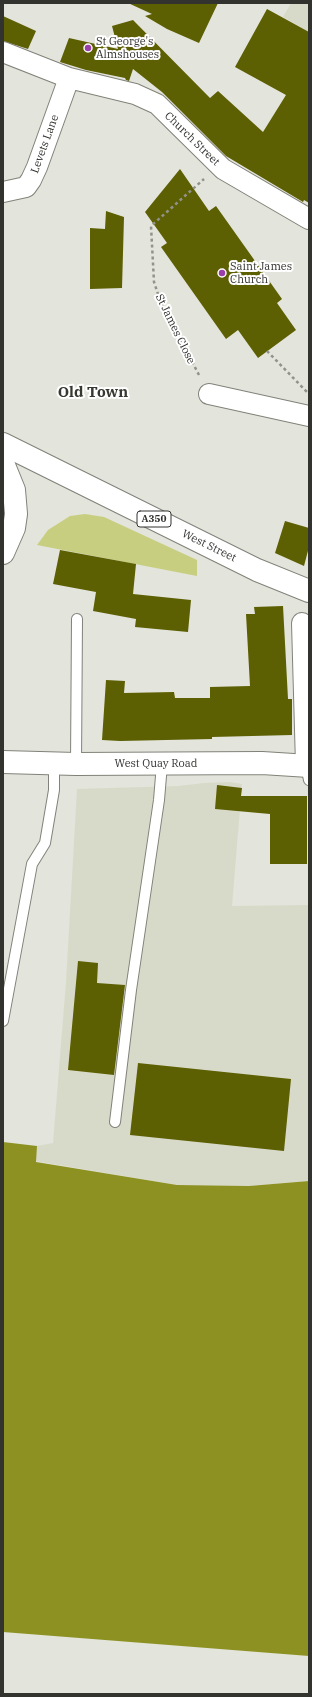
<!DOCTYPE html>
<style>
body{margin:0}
#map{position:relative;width:312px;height:1697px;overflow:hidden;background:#e3e4db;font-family:"IBM Plex Serif",serif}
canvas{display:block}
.frame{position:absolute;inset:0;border:4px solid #32332f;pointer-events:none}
</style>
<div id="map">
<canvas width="312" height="1697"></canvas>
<div class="frame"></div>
</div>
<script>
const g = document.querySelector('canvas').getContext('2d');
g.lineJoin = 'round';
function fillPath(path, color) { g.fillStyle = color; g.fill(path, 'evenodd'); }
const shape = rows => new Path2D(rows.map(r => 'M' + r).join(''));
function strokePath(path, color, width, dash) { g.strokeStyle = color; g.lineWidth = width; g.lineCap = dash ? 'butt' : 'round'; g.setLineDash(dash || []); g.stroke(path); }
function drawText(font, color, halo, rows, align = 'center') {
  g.font = font + ' "IBM Plex Serif",serif'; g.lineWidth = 4; g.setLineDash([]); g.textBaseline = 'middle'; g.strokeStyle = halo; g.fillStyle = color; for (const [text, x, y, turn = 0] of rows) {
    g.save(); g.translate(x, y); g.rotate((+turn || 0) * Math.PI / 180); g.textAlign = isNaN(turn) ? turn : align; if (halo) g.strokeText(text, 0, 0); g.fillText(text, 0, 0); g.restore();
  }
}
fillPath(shape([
 [291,3,309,3,309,32,283,17],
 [230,782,242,784,232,906,309,905,309,1181,249,1186,177,1185,35,1161,37,1146,53,1143,66,982,77,789,178,786,204,783]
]), '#d8dac9');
fillPath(shape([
 [85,514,104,517,197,560,197,576,37,545,48,530,70,516]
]), '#c8ce7f');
fillPath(shape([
 [3,1142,37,1146,36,1162,177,1185,249,1186,309,1181,309,1656,3,1632]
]), '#8d9122');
fillPath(shape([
 [128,3,218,3,199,43,167,29,145,16,152,14],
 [267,9,309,32,309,203,304,200,303,202,226,156,162,92,133,69,129,81,126,80,125,78,86,70,60,62,69,38,118,49,112,26,133,20,210,98,218,91,263,132,286,95,235,67],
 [3,16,36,31,28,49,3,41],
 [180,169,209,211,216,206,282,299,277,303,296,330,258,358,238,330,226,339,161,247,167,243,145,212],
 [106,211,124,217,122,288,90,289,90,228,105,229],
 [285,521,309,528,309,547,304,566,275,553],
 [60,550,136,564,133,594,191,600,188,632,135,627,136,619,93,611,96,592,53,584],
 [283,606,288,699,292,699,292,735,212,737,212,739,120,741,102,740,106,680,125,681,124,693,174,692,175,698,210,698,210,687,250,686,246,614,255,614,254,607],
 [217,785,242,788,241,796,307,796,307,864,270,864,270,814,215,809],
 [78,961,98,963,97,983,125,985,114,1075,68,1070],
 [138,1063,291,1079,284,1151,130,1135]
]), '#5c5f02');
const lane = shape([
 [76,764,77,619],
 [306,765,309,780],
 [3,1021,32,864,45,843,54,790,54,764],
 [115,1122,131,990,159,800,162,764]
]);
const street = shape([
 [3,52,69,78,135,94,157,104,223,169,309,219],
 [3,192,26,187,31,180,37,167,69,78],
 [209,394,309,416],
 [302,623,306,765]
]);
const highway = shape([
 [3,444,257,570,309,591],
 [3,463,14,490,16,514,14,528,3,553],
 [3,762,76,764,262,763,309,766]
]);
strokePath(lane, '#82827a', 12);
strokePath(street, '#82827a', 22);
strokePath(highway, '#82827a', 24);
strokePath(shape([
 [267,351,307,392],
 [199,375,160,300,154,282,151,226,204,179]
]), '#91928b', 2.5, [3, 3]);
strokePath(lane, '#fff', 10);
strokePath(street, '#fff', 20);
strokePath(highway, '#fff', 22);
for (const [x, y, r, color] of [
 [88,48,4,"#9a3ea9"],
 [222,273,4,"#9a3ea9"]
]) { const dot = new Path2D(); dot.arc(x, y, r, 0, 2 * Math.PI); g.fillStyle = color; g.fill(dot); strokePath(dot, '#fff', 1.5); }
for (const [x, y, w] of [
 [154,519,34]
]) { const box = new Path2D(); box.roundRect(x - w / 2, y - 8, w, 16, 3); g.fillStyle = '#fff'; g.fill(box); strokePath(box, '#32332f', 1); }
drawText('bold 10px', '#32332f', null, [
 ["A350",154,519]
]);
drawText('11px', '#32332f', '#fff', [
 ["St George's",96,42],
 ["Almshouses",96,55],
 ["Saint James",230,267],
 ["Church",230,280]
], 'left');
drawText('11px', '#32332f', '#fff', [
 ["Church Street",192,139,44],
 ["Levets Lane",45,144,-70],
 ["St James Close",175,329,64],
 ["West Street",209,546,26],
 ["West Quay Road",156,764]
]);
drawText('bold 15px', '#373831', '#fff', [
 ["Old Town",93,393]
]);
</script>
